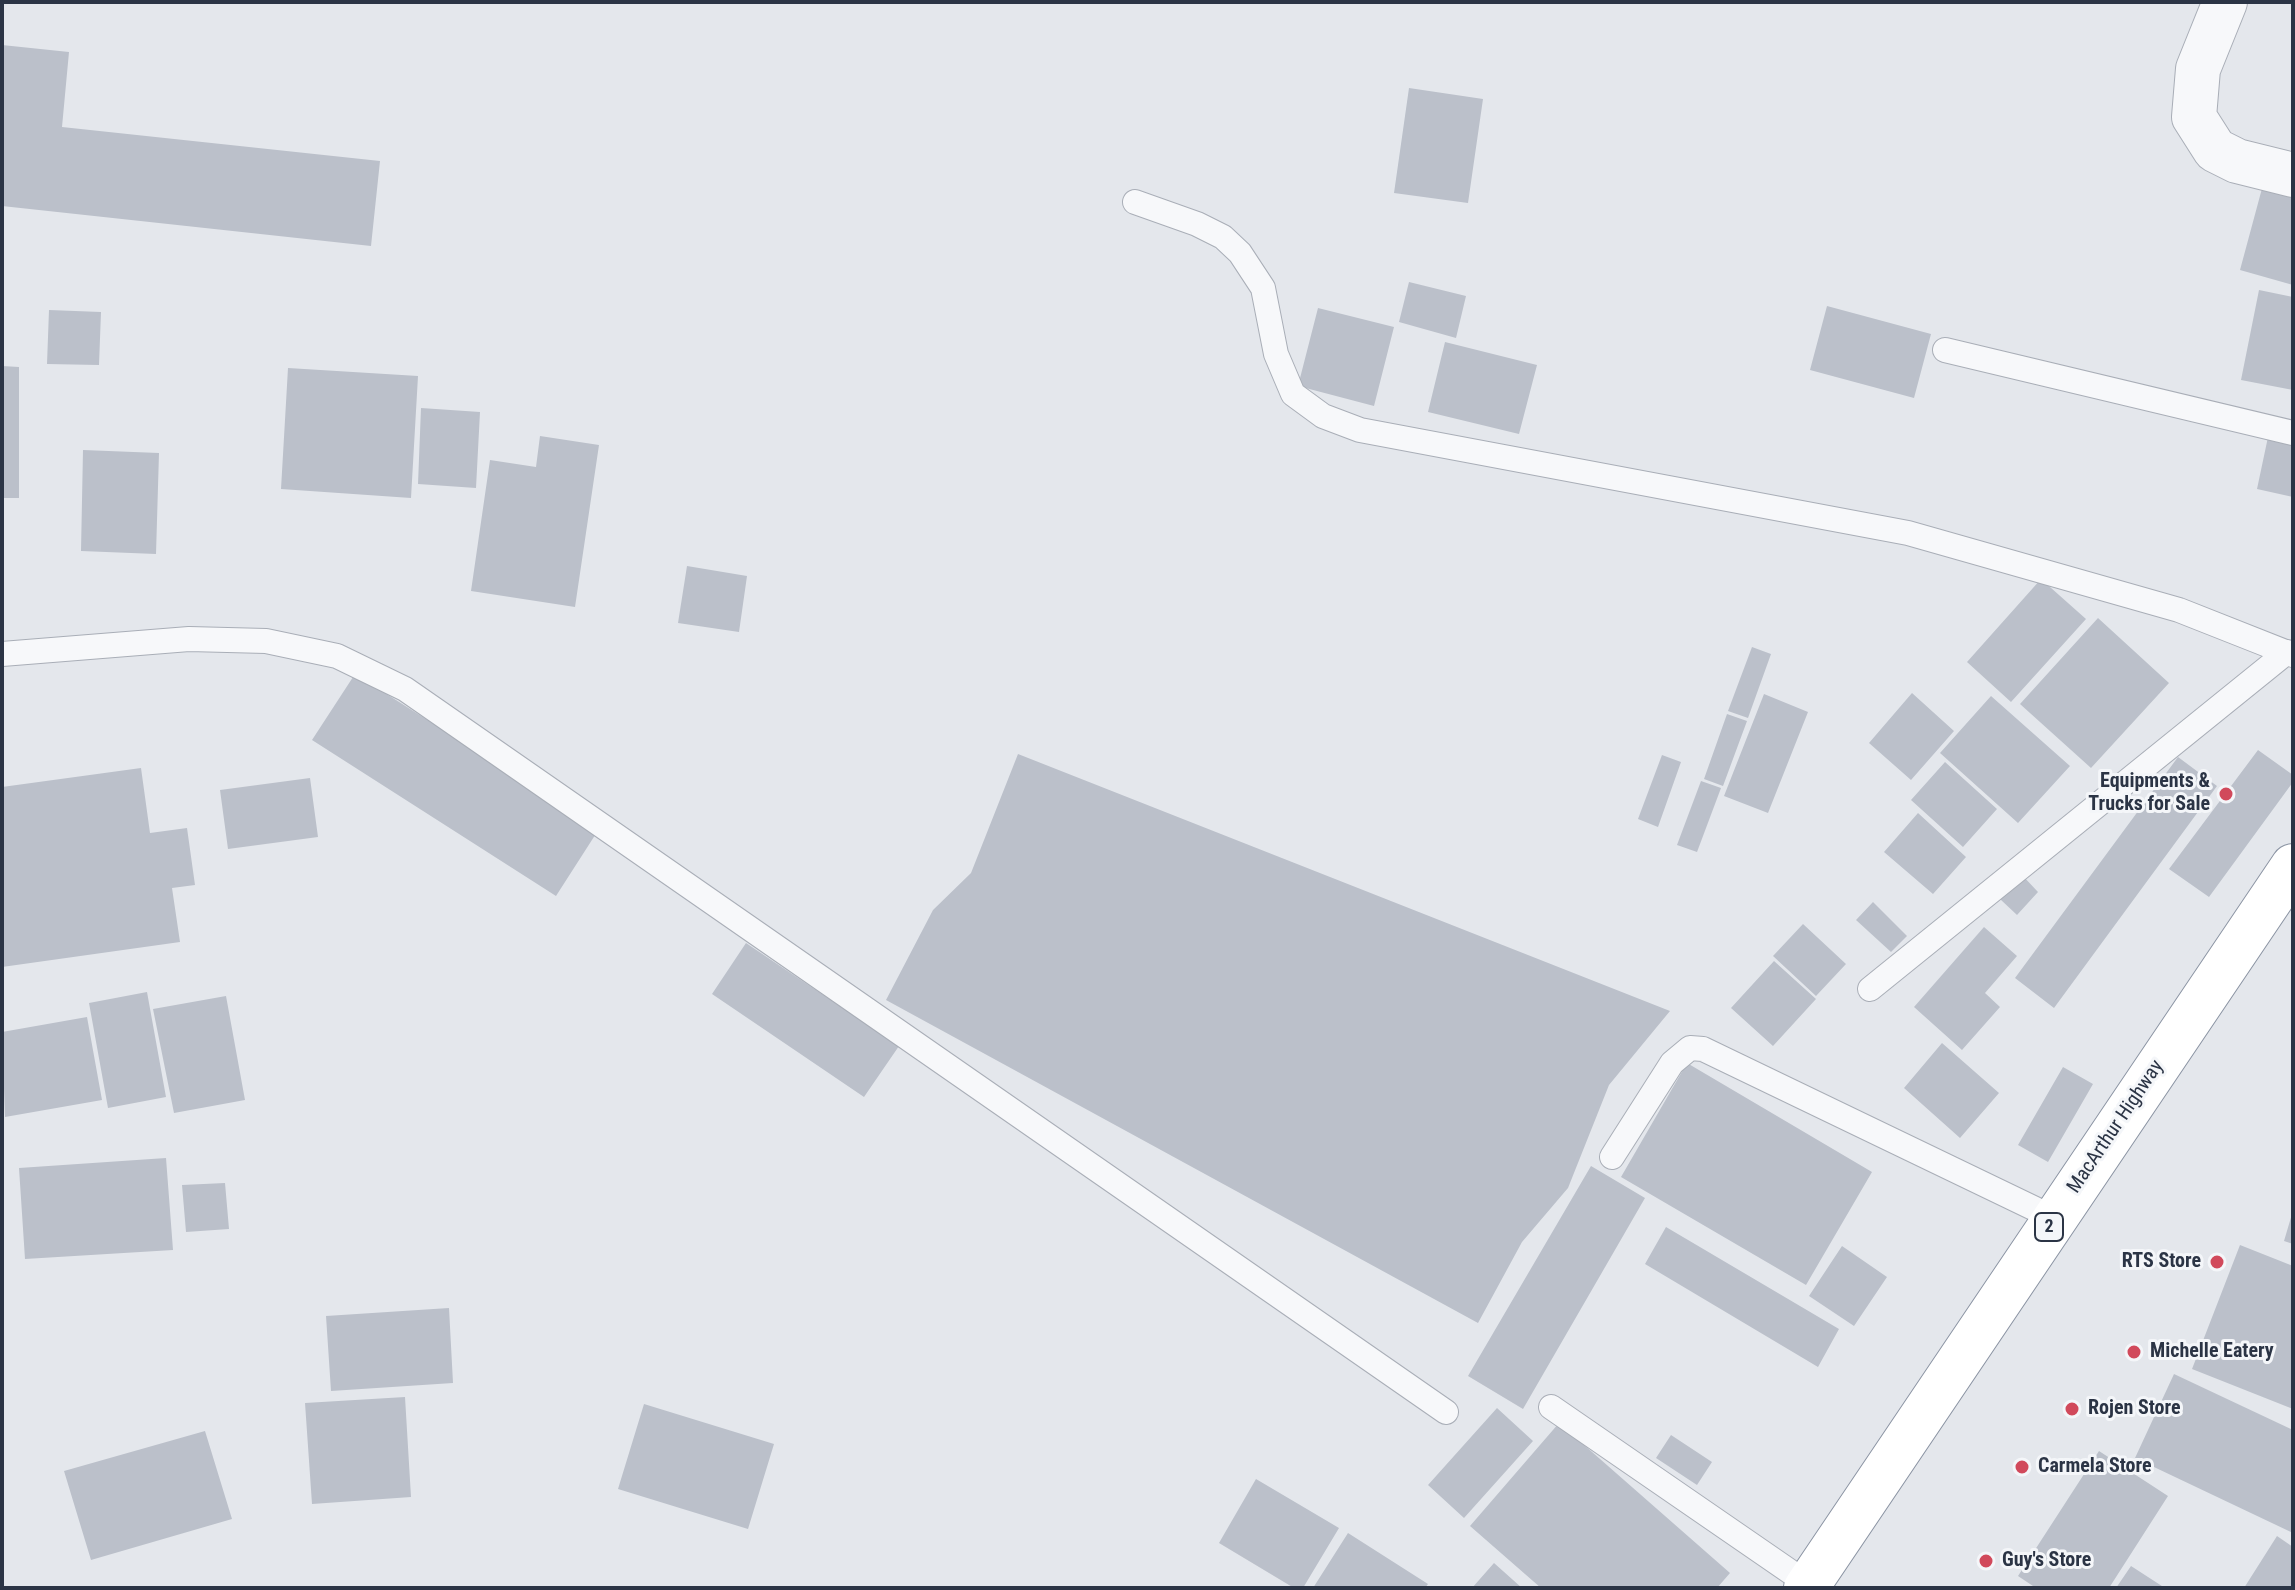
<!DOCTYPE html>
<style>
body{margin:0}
#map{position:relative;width:2295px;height:1590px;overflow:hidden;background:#e4e7ec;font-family:"Roboto Condensed",sans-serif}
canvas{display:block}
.frame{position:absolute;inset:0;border:4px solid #2b3445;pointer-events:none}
</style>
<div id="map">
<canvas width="2295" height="1590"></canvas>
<div class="frame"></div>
</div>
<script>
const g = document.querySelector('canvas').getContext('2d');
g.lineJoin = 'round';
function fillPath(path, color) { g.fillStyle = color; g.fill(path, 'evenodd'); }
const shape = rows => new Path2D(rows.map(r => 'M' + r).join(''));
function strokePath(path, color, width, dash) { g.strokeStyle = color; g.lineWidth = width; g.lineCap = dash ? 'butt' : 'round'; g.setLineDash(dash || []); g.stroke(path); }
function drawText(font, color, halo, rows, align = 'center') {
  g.font = font + ' "Roboto Condensed",sans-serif'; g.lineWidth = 6; g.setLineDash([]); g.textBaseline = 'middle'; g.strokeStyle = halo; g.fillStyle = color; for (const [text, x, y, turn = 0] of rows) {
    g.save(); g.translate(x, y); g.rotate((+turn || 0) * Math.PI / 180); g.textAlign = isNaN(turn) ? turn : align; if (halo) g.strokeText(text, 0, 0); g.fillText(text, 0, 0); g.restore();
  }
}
fillPath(shape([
 [2,45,69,52,62,127,380,161,371,246,2,206],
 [1409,88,1483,99,1468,203,1394,193],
 [2264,181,2293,189,2293,285,2240,270],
 [1409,282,1466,296,1456,338,1399,322],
 [2259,290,2293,297,2293,390,2241,380],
 [1827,306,1931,334,1914,398,1810,370],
 [1318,308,1394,327,1374,406,1298,386],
 [49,310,101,312,99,365,47,364],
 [1445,342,1537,365,1519,434,1428,412],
 [2,366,19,367,19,498,2,498],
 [288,368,418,376,411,498,281,489],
 [421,408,480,412,476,488,418,484],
 [540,436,599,445,575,607,471,591,490,460,536,467],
 [2268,437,2293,442,2293,497,2257,489],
 [83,450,159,453,156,554,81,551],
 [687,566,747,576,739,632,678,623],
 [2041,579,2086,619,2011,702,1967,662],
 [2098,618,2169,683,2091,768,2020,704],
 [1752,647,1771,654,1748,718,1728,711],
 [355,674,599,829,556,896,312,740],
 [1912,693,1954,731,1911,780,1869,743],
 [1764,694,1808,712,1768,813,1724,796],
 [1991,696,2070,766,2018,823,1940,753],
 [1727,714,1747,721,1723,786,1704,779],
 [2258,750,2293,775,2293,782,2209,897,2169,869],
 [1018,754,1670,1011,1609,1085,1568,1188,1522,1242,1478,1323,886,1000,933,910,971,873],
 [1662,755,1681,762,1658,827,1638,819],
 [2178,757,2217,786,2054,1008,2015,978],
 [1945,762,1997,809,1963,847,1911,800],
 [141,768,150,833,187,828,195,885,172,888,180,942,2,967,2,787],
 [310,778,318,837,228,849,220,790],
 [1701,781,1721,788,1697,852,1677,845],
 [1918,813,1966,857,1933,894,1884,852],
 [2022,875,2038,892,2017,915,2000,899],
 [1873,902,1907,936,1891,952,1856,920],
 [1803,924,1846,964,1816,996,1773,956],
 [1984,927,2017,956,1985,993,2000,1007,1962,1050,1914,1007],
 [746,943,899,1046,864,1097,712,994],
 [1774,961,1816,999,1773,1046,1731,1008],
 [147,992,166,1097,108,1108,89,1003],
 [226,996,245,1100,174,1113,153,1009],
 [87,1017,102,1100,5,1117,2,1032],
 [1942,1043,1999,1093,1960,1138,1904,1088],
 [1687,1063,1872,1172,1806,1285,1621,1177],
 [2063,1067,2093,1084,2048,1162,2018,1145],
 [166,1158,173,1250,25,1259,19,1168],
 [1591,1166,1645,1198,1523,1409,1468,1376],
 [225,1183,229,1229,186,1232,182,1185],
 [2292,1214,2293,1214,2293,1244,2284,1241],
 [1666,1227,1839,1329,1818,1367,1645,1264],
 [2240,1245,2293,1266,2293,1409,2192,1369],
 [1842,1246,1887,1277,1854,1326,1809,1296],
 [449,1308,453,1383,331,1391,326,1316],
 [2174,1374,2293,1430,2293,1533,2135,1458],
 [405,1397,411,1497,312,1504,305,1403],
 [644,1404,774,1444,748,1529,618,1489],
 [1497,1408,1533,1441,1464,1518,1428,1485],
 [1559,1423,1730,1573,1717,1588,1541,1588,1470,1526],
 [205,1431,232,1519,91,1560,64,1471],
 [1671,1435,1712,1462,1697,1485,1656,1458],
 [2099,1451,2168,1496,2109,1588,2036,1588,2018,1576],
 [1256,1479,1339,1528,1303,1588,1294,1588,1219,1543],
 [1348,1533,1428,1584,1425,1588,1313,1588],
 [2277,1536,2293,1547,2293,1588,2244,1588],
 [1494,1563,1522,1588,1472,1588],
 [2131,1566,2165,1588,2116,1588]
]), '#bbc0ca');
const lane = shape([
 [1135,202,1197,224,1223,237,1240,253,1263,288,1276,354,1293,394,1323,416,1360,430,1908,533,2179,610,2293,655],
 [1945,350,2293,433],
 [2,654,189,639,266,641,337,656,405,689,1446,1412],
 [1870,989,2287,652],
 [1612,1157,1672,1063,1690,1048,1703,1049,2054,1218],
 [1551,1407,1808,1584]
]);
const street = shape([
 [2225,2,2198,69,2194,117,2215,150,2237,161,2293,175]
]);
const highway = shape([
 [1806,1588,2293,866]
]);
strokePath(lane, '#a9aeb7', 26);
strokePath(street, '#a9aeb7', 46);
strokePath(highway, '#8b94a3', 46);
strokePath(lane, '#f7f8fa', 24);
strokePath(street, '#f7f8fa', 44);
strokePath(highway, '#fff', 44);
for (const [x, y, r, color] of [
 [2226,794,8,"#d1495b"],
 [2217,1262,8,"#d1495b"],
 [2134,1352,8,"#d1495b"],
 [2072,1409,8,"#d1495b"],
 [2022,1467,8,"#d1495b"],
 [1986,1561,8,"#d1495b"]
]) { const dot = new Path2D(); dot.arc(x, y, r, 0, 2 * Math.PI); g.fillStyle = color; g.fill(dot); strokePath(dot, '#f4f6f9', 3); }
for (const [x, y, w] of [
 [2049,1227,28]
]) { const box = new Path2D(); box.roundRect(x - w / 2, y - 14, w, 28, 6); g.fillStyle = '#f4f6f9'; g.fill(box); strokePath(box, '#2b3445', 2); }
drawText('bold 18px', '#2b3445', null, [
 ["2",2049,1227]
]);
drawText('bold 20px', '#2b3445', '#f4f6f9', [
 ["Equipments &",2210,782,"right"],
 ["Trucks for Sale",2210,805,"right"],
 ["RTS Store",2201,1262,"right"],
 ["Michelle Eatery",2150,1352],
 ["Rojen Store",2088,1409],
 ["Carmela Store",2038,1467],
 ["Guy's Store",2002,1561]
], 'left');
drawText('20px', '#2b3445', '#f4f6f9', [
 ["MacArthur Highway",2116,1127,-56]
]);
</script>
